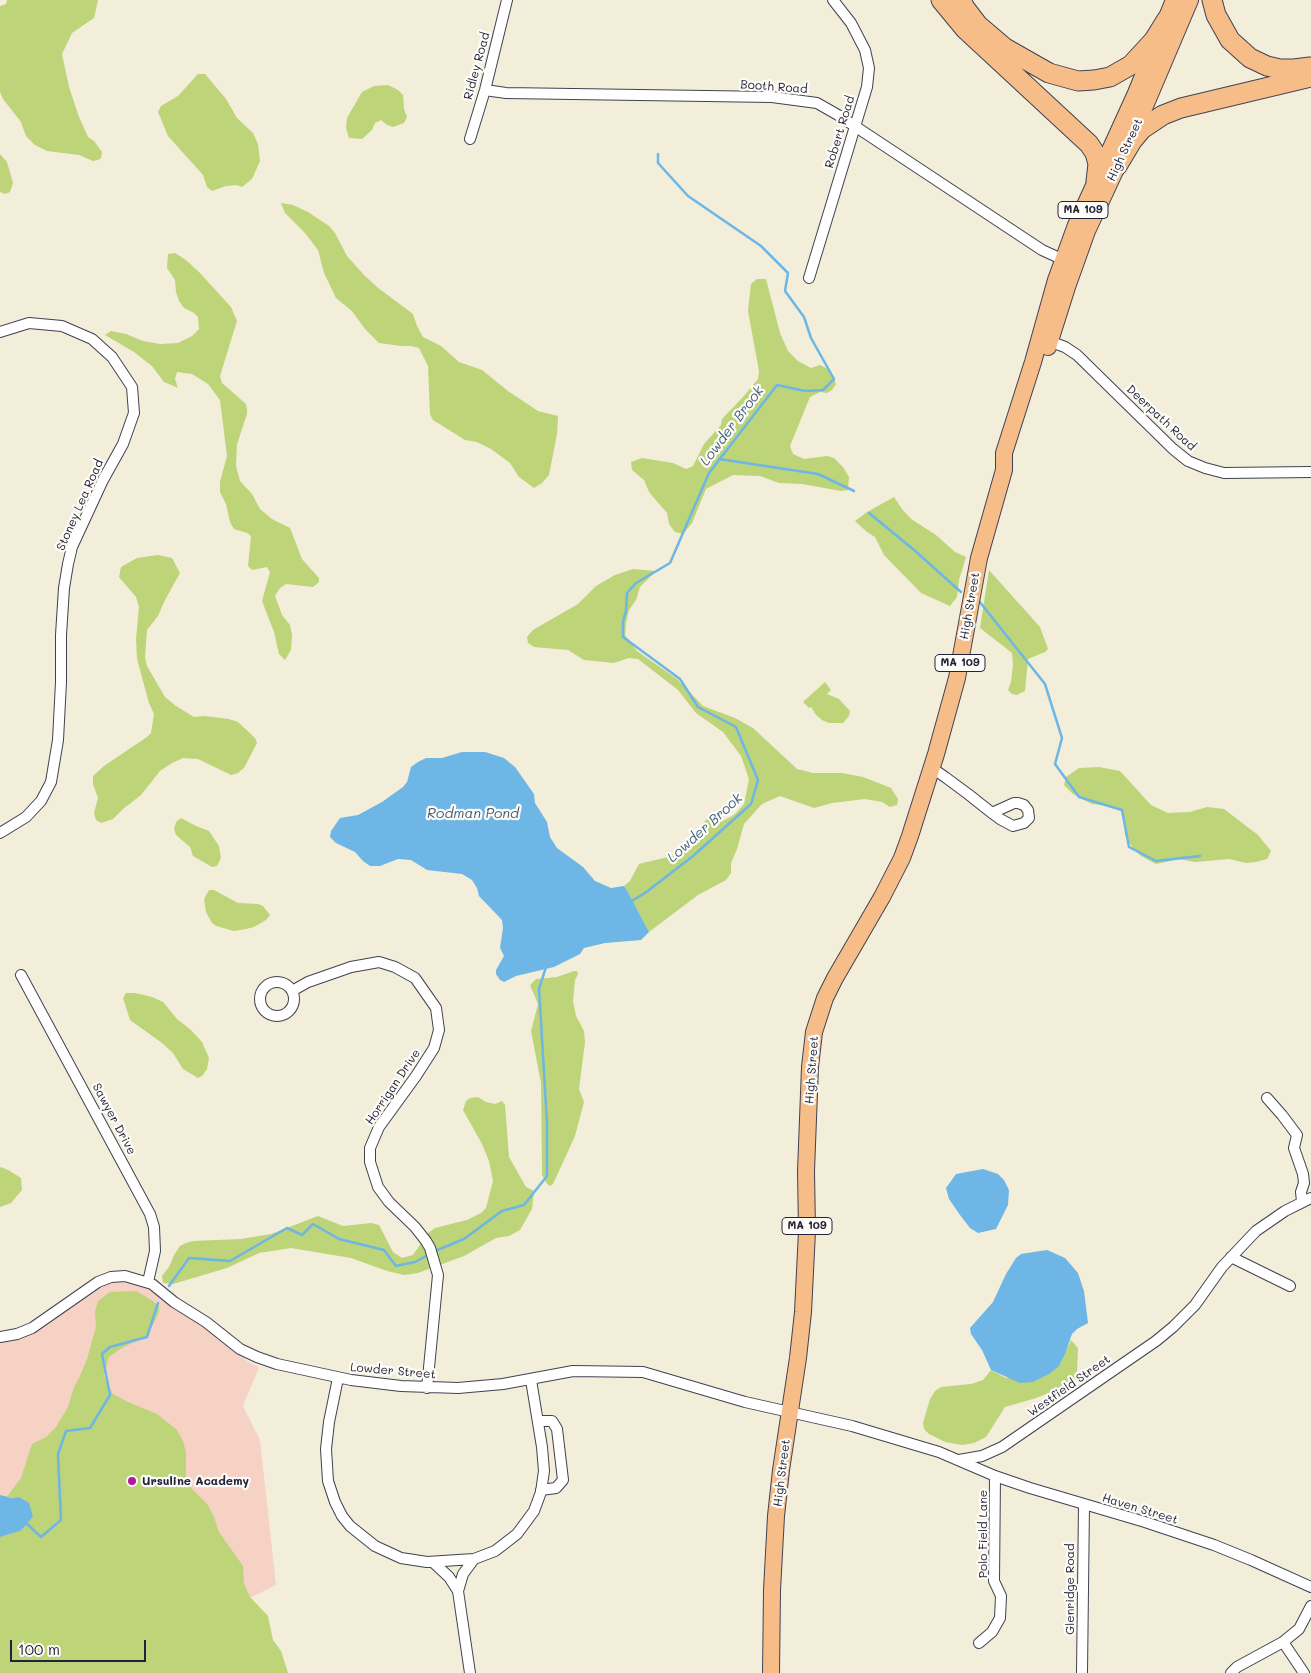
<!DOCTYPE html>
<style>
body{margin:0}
#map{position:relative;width:1311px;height:1673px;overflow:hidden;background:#f2eeda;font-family:Mali,sans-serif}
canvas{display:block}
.scale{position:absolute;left:10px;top:1640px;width:136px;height:22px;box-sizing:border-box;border:2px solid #22223b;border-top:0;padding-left:6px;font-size:15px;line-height:18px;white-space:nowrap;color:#22223b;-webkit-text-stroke:4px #fdfcf7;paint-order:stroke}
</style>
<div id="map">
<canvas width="1311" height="1673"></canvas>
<div class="scale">100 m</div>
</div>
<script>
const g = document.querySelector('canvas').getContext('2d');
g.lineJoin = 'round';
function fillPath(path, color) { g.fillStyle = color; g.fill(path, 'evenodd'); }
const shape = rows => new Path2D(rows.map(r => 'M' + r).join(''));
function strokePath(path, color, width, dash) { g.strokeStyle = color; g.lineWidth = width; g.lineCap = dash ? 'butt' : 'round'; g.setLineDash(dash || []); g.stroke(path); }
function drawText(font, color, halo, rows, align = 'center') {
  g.font = font + ' Mali,sans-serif'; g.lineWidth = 4.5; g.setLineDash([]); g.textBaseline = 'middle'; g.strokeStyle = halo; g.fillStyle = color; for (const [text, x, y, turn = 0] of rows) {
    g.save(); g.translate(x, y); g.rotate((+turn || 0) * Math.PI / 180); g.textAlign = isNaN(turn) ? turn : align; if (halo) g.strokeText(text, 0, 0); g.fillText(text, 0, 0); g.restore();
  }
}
fillPath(shape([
 [124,1281,149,1289,171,1307,210,1331,247,1361,259,1367,243,1406,260,1440,276,1585,173,1636,0,1550,0,1342,18,1339,34,1333,100,1286,112,1282]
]), '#f6d2c4');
fillPath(shape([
 [7,0,98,0,94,18,72,33,62,54,69,87,79,117,88,137,94,141,102,152,101,158,98,160,93,161,79,155,47,151,35,145,26,136,21,122,3,99,0,92,0,6,6,4],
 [198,74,205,74,226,99,237,118,253,133,258,144,260,161,252,179,242,187,236,185,226,186,212,191,207,187,203,175,168,136,158,112,161,106,178,96],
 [388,85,398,90,403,95,404,109,407,117,404,123,393,127,387,125,381,120,375,123,372,130,362,139,349,138,346,128,347,118,362,92,374,86],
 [0,154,7,162,13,183,10,192,5,194,0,192],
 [281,203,293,205,308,212,329,226,335,233,347,256,364,275,377,287,413,314,417,326,423,337,441,346,459,362,482,370,508,391,538,411,558,416,557,434,549,475,542,483,534,488,519,477,510,463,491,449,477,442,465,440,433,420,430,414,428,366,419,348,411,346,401,346,379,343,365,329,352,311,336,298,324,273,318,250,305,233,285,213],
 [175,253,186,260,199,272,231,307,237,321,220,376,222,383,246,404,247,409,247,414,237,444,236,466,240,481,252,494,260,509,272,519,290,528,302,559,319,578,319,582,313,587,286,584,280,588,275,596,282,615,290,625,292,635,291,650,285,660,279,654,274,632,262,601,270,572,267,567,252,570,248,566,251,536,247,533,234,529,230,522,226,504,220,492,220,482,227,456,220,400,208,384,192,374,177,372,175,379,178,388,164,382,152,366,134,352,105,335,111,331,126,334,143,341,160,344,178,343,192,336,199,329,198,317,194,313,184,308,179,301,176,292,175,280,167,268,168,254],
 [757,279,766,279,780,333,788,351,798,361,811,368,820,365,830,370,836,384,832,390,827,393,820,392,810,397,790,446,793,454,804,459,827,456,834,458,843,467,849,477,848,490,841,491,802,484,779,483,760,476,733,475,706,489,692,523,683,534,675,532,669,524,667,513,649,492,644,480,632,470,631,462,642,458,673,463,686,469,693,466,704,444,721,425,722,419,744,396,758,379,759,371,748,311,751,284],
 [894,497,902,509,911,519,936,535,955,552,966,557,959,580,957,597,950,606,921,593,884,555,875,537,867,532,855,521,867,512],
 [158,555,172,558,180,573,165,600,158,616,147,630,145,657,147,666,165,697,176,706,194,717,205,716,229,719,238,722,255,738,257,743,244,768,238,773,231,775,198,759,183,758,172,763,160,771,141,795,123,809,113,819,101,823,96,820,94,813,98,798,93,784,93,776,104,766,147,737,151,733,154,714,149,703,137,659,136,639,139,607,136,597,119,577,121,567,137,558],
 [633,569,656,571,640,587,636,600,629,610,626,623,625,635,637,651,677,679,703,706,735,718,753,728,797,769,813,773,842,773,863,777,891,788,898,799,897,805,890,807,882,802,865,799,832,803,814,808,780,796,762,804,744,824,737,849,731,863,731,873,726,880,698,895,649,932,628,892,624,886,630,881,639,864,684,853,692,848,697,840,703,823,707,819,725,820,735,814,744,804,749,779,741,756,723,732,696,713,678,690,638,659,629,658,614,663,584,660,568,650,534,647,528,643,527,637,533,630,578,604,596,586,615,575],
 [989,570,1040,627,1048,649,1045,652,1028,659,1025,691,1017,695,1012,694,1008,690,1011,682,1013,665,1012,653,980,628],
 [825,682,831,690,827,694,839,699,850,711,849,716,843,723,829,723,822,720,816,715,811,707,809,708,803,702],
 [1099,767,1120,771,1151,805,1168,813,1190,812,1207,807,1224,809,1258,835,1271,851,1267,859,1256,862,1246,863,1229,859,1195,862,1179,859,1156,864,1141,856,1132,847,1125,835,1124,820,1122,812,1113,806,1092,804,1073,794,1064,785,1066,777,1079,768],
 [181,818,196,826,209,831,219,846,221,858,217,866,212,867,193,856,190,847,176,835,174,829,176,822],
 [209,890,214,890,238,903,258,904,263,906,270,915,266,920,254,927,246,929,234,931,216,926,212,923,206,912,204,899],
 [574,971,577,971,578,974,575,980,573,1001,576,1016,584,1031,585,1042,579,1089,584,1102,575,1136,553,1184,550,1186,547,1184,542,1175,541,1083,531,1031,538,1004,530,985,536,979,557,977],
 [126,993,135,993,152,997,163,1002,177,1019,191,1030,202,1042,209,1058,207,1069,202,1076,198,1078,183,1069,173,1053,162,1043,130,1020,123,998],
 [478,1097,486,1102,495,1104,502,1101,505,1105,509,1157,526,1187,534,1191,532,1209,520,1230,509,1236,496,1238,464,1256,418,1273,404,1275,387,1271,351,1258,291,1248,259,1253,227,1268,173,1284,163,1283,162,1276,169,1267,174,1255,180,1246,186,1243,193,1241,241,1239,271,1234,318,1216,343,1226,371,1223,379,1225,393,1252,402,1258,413,1255,428,1233,435,1228,467,1220,481,1213,486,1208,493,1181,489,1161,482,1144,463,1110,466,1101,470,1098],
 [1,1167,8,1170,21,1178,22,1190,11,1203,0,1207,0,1168],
 [136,1291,153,1301,159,1307,159,1312,148,1335,122,1348,109,1357,104,1375,107,1384,113,1394,128,1402,157,1414,177,1430,183,1441,186,1452,186,1479,191,1488,208,1505,214,1517,219,1532,243,1566,244,1584,250,1597,268,1616,273,1640,281,1651,288,1673,0,1673,0,1537,20,1531,19,1498,7,1497,21,1478,32,1444,46,1437,56,1427,68,1407,74,1387,80,1376,87,1359,96,1327,95,1312,98,1301,110,1292],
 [1071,1340,1078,1348,1077,1371,1074,1381,1057,1390,1033,1399,1005,1407,986,1437,974,1443,962,1445,945,1442,929,1434,924,1429,923,1423,930,1399,935,1391,941,1387,971,1384,983,1380,991,1370,1006,1378,1059,1366]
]), '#bdd479');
fillPath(shape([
 [462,752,485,752,504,758,515,767,534,794,535,803,547,822,550,837,557,848,583,867,595,881,611,888,624,886,628,892,649,932,641,940,605,943,584,948,580,954,554,967,516,976,504,982,500,980,496,974,496,970,504,956,500,948,503,928,502,920,479,896,477,888,472,880,462,874,427,870,411,860,398,859,380,866,370,866,363,861,355,852,336,843,330,837,331,831,340,818,358,815,382,802,403,787,407,782,411,767,418,762,426,758,442,758],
 [983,1169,998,1174,1004,1180,1009,1190,1008,1205,996,1229,978,1233,970,1228,960,1215,949,1199,946,1188,956,1174],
 [1047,1250,1065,1258,1078,1273,1084,1291,1088,1323,1077,1329,1072,1334,1065,1354,1059,1366,1049,1374,1033,1382,1020,1383,991,1370,982,1350,971,1334,970,1328,993,1302,1006,1274,1016,1258,1021,1254],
 [0,1495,12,1498,19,1497,29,1503,33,1516,27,1524,20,1531,0,1537]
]), '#6db6e5');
strokePath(shape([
 [719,459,818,474,854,491],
 [869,513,913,549,961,592],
 [979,601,1045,684,1062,738,1055,764,1079,797,1122,810,1129,847,1156,861,1200,856],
 [630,902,645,893,693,856,751,804,758,780,736,727,698,707,680,679,623,637,623,621,626,611,627,593,636,583,670,563,709,473,777,385,805,391,823,390,834,379,811,338,804,317,785,291,788,273,761,246,688,196,658,163,658,154],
 [435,1251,464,1239,502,1211,524,1205,547,1176,547,1122,539,989,546,967],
 [169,1286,189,1258,230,1261,287,1228,302,1235,313,1224,339,1239,384,1250,396,1266,415,1262,430,1254],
 [25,1522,41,1537,61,1520,58,1454,66,1431,90,1428,110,1395,102,1354,110,1347,147,1337,158,1303]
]), '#6db6e5', 2.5);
const minor = shape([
 [485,90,506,93,772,97,817,103,838,115,1042,250,1066,261],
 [470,139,485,90,507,0],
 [809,278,867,87,869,68,865,50,851,23,833,0],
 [0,332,29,323,62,326,92,339,112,357,132,387,134,413,123,444,103,480,72,547,68,564,64,588,61,635,61,682,58,740,51,782,41,801,26,817,0,833],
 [1046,340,1065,347,1077,355,1173,449,1188,461,1205,468,1224,473,1311,472],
 [932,768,945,777,968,794,992,813,1000,819,1013,826,1024,823,1029,818,1028,810,1024,805,1018,803,1014,803,992,813],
 [21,975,150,1214,154,1227,155,1251,148,1282],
 '260 999a17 17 0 1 1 34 0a17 17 0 1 1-34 0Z',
 [292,991,308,982,331,974,351,967,379,962,395,967,415,978,436,1008,439,1030,434,1048,416,1076,379,1127,370,1148,370,1162,378,1187,389,1202,415,1227,426,1241,430,1248,438,1275,427,1388],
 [1267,1098,1282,1115,1297,1135,1294,1148,1303,1174,1304,1183,1301,1192,1302,1201],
 [1231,1257,1290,1286],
 [0,1337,17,1334,32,1328,98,1282,111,1277,125,1276,152,1284,174,1302,206,1322,240,1349,257,1357,277,1364,351,1380,401,1386,458,1388,503,1384,573,1371,643,1372,745,1402,852,1426,939,1452,995,1476,1030,1488,1145,1522,1214,1545,1251,1560,1311,1587],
 [338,1378,329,1422,326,1449,328,1481,335,1502,342,1516,350,1526,375,1546,401,1558,427,1562,474,1559,495,1551,517,1534,534,1511,541,1492,544,1471,542,1447,531,1380],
 [538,1421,552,1421,557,1429,563,1480,556,1488,541,1490],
 [959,1460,982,1456,1002,1447,1156,1341,1173,1327,1195,1305,1222,1267,1256,1231,1285,1211,1311,1198],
 [433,1562,449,1577,458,1591,470,1673],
 [458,1591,463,1574,474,1559],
 [1283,1642,1304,1673],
 [979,1643,992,1632,1000,1618,1001,1596,994,1581,995,1476],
 [1082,1673,1084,1505],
 [1231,1673,1237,1667,1283,1642,1299,1629,1311,1606]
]);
const primary = shape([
 [1048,347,1067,287,1087,231,1142,113,1190,0],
 [771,1673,772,1590,776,1516,781,1470,798,1358,803,1312,807,1231,806,1171,810,1067,814,1032,825,998,835,978,882,897,902,858,910,836,936,754,957,678,979,558,1004,470,1004,453,1033,362,1056,280,1076,225,1136,93,1174,0]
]);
const motorway = shape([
 [941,0,965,29,1089,144,1095,153,1098,164,1096,181],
 [961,0,965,8,978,25,1005,48,1049,73,1078,81,1094,80,1110,77,1131,65,1154,40,1167,19],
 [1212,0,1216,15,1230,40,1250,58,1267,66,1280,69,1294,69,1310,67],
 [1117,166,1132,141,1142,129,1163,115,1181,108,1311,77]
]);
strokePath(minor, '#414153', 12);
strokePath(primary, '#414153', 18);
strokePath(motorway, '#414153', 21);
strokePath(minor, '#fff', 10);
strokePath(primary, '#f7bd88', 16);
strokePath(motorway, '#f7bd88', 19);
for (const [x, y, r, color] of [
 [132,1481,5,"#b5179e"]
]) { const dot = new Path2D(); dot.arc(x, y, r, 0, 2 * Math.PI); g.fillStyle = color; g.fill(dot); strokePath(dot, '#fdfcf7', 2); }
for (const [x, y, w] of [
 [1083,210,50],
 [960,663,50],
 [807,1226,50]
]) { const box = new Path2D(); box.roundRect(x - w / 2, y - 8.5, w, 17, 4); g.fillStyle = '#fdfcf7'; g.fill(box); strokePath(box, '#22223b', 1); }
drawText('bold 11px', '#22223b', null, [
 ["MA 109",1083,210],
 ["MA 109",960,663],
 ["MA 109",807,1226]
]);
drawText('12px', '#22223b', '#fdfcf7', [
 ["Ridley Road",477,66,-75],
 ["Booth Road",774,87,4],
 ["Robert Road",840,132,-73],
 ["High Street",1125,150,-65],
 ["Deerpath Road",1161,418,43],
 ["Stoney Lea Road",80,505,-66],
 ["High Street",970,606,-80],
 ["High Street",812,1070,-86],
 ["Horrigan Drive",393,1087,-56],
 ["Sawyer Drive",114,1119,62],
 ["Lowder Street",393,1371,5],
 ["Westfield Street",1069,1386,-35],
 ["High Street",782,1473,-83],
 ["Haven Street",1140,1509,17],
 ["Polo Field Lane",983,1534,-90],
 ["Glenridge Road",1070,1589,-90]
]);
drawText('bold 12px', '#22223b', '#fdfcf7', [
 ["Ursuline Academy",142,1481]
], 'left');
drawText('italic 14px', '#405d7f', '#fdfcf7', [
 ["Lowder Brook",732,426,-53],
 ["Rodman Pond",473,814],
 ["Lowder Brook",705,828,-42]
]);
</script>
